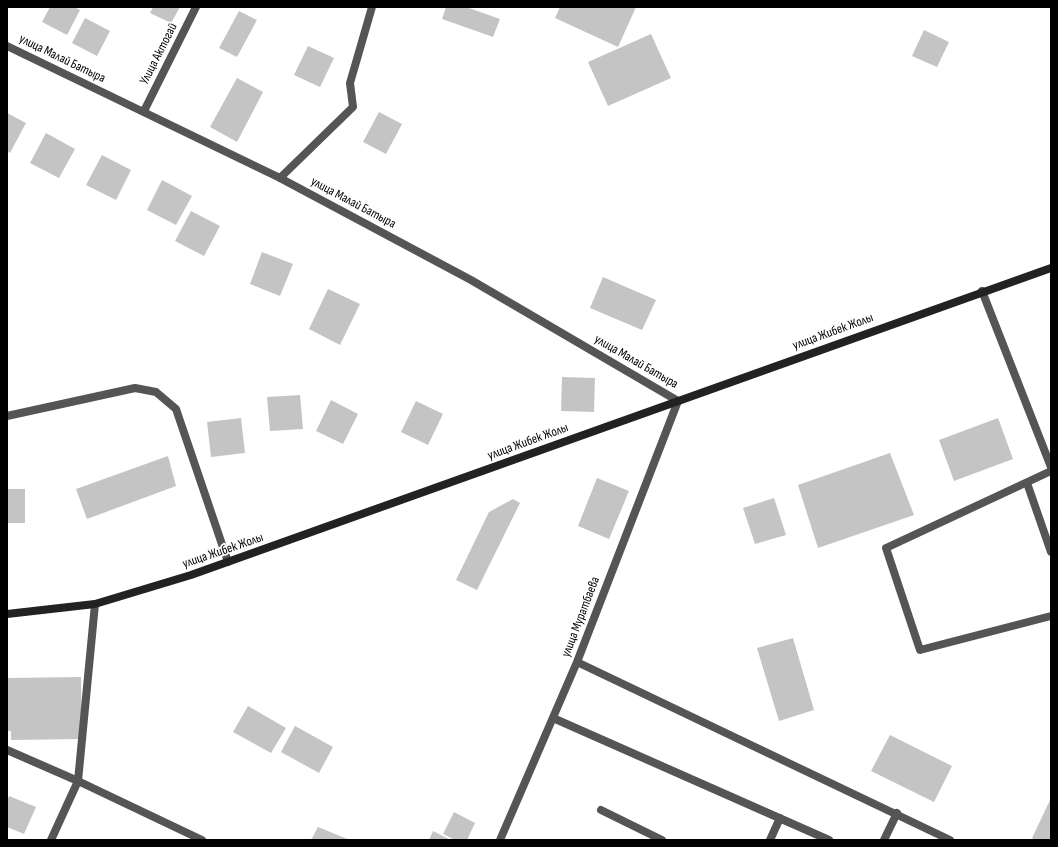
<!DOCTYPE html>
<meta charset="utf-8">
<style>
body{margin:0}
#map{position:relative;width:1058px;height:847px;overflow:hidden;background:#fff;font-family:"Sofia Sans Condensed",sans-serif}
canvas{display:block}
.frame{position:absolute;inset:0;border:8px solid #000;pointer-events:none}
</style>
<div id="map">
<canvas width="1058" height="847"></canvas>
<div class="frame"></div>
</div>
<script>
const g = document.querySelector('canvas').getContext('2d');
g.lineJoin = 'round';
function fillPath(path, color) { g.fillStyle = color; g.fill(path, 'evenodd'); }
const shape = rows => new Path2D(rows.map(r => 'M' + r).join(''));
function strokePath(path, color, width, dash) { g.strokeStyle = color; g.lineWidth = width; g.lineCap = dash ? 'butt' : 'round'; g.setLineDash(dash || []); g.stroke(path); }
function drawText(font, color, halo, rows, align = 'center') {
  g.font = font + ' "Sofia Sans Condensed",sans-serif'; g.lineWidth = 3.5; g.setLineDash([]); g.textBaseline = 'middle'; g.strokeStyle = halo; g.fillStyle = color; for (const [text, x, y, turn = 0] of rows) {
    g.save(); g.translate(x, y); g.rotate((+turn || 0) * Math.PI / 180); g.textAlign = isNaN(turn) ? turn : align; if (halo) g.strokeText(text, 0, 0); g.fillText(text, 0, 0); g.restore();
  }
}
fillPath(shape([
 [50,7,74,7,80,10,67,35,42,22],
 [153,7,180,7,171,23,150,13],
 [446,7,466,7,500,19,493,37,442,19],
 [560,7,636,7,618,47,555,18],
 [239,11,257,20,237,57,219,48],
 [85,18,110,31,97,56,72,43],
 [924,30,949,42,937,67,912,56],
 [651,34,671,78,608,106,588,62],
 [308,46,334,58,320,87,294,75],
 [237,78,263,92,237,142,210,127],
 [379,112,402,124,386,154,363,142],
 [7,113,26,123,10,153,7,151],
 [46,133,75,149,59,178,30,163],
 [102,155,131,170,116,200,86,185],
 [162,180,192,196,176,225,147,210],
 [191,211,220,226,204,256,175,241],
 [262,252,293,264,280,296,250,284],
 [603,277,656,300,642,330,590,308],
 [328,289,360,304,340,345,309,329],
 [562,377,595,378,594,412,561,411],
 [300,395,303,429,270,431,267,397],
 [331,400,358,414,343,444,316,431],
 [416,401,443,414,428,445,401,432],
 [241,418,245,453,211,457,207,422],
 [998,418,1013,459,954,481,939,440],
 [890,453,914,515,818,548,798,485],
 [168,456,176,486,87,519,76,489],
 [597,478,629,491,609,539,578,526],
 [7,489,25,489,25,523,7,523],
 [774,498,786,535,755,544,743,508],
 [513,499,520,503,477,590,456,580,489,512],
 [793,638,814,710,779,721,757,648],
 [81,677,82,739,11,740,11,731,7,731,7,678],
 [248,706,286,728,271,753,233,732],
 [295,726,333,747,319,773,281,752],
 [890,735,952,766,934,802,871,771],
 [9,796,36,807,24,834,7,827,7,801],
 [1051,798,1051,840,1035,840,1032,838],
 [454,812,475,823,467,840,455,840,443,834],
 [318,827,350,840,311,840],
 [433,831,451,840,429,840]
]), '#c4c4c4');
strokePath(shape([
 [280,178,353,107,350,83,372,7],
 [982,291,1051,467],
 [7,416,135,388,156,392,176,409,228,562],
 [1051,471,886,548,920,650,1051,616],
 [1027,483,1051,552],
 [553,718,829,840],
 [78,781,95,604],
 [601,810,662,840],
 [770,840,780,818],
 [884,840,897,813]
]), '#555', 8);
strokePath(shape([
 [7,46,280,178,471,280,678,401,577,662,500,840],
 [144,111,196,7],
 [577,662,950,840],
 [7,750,78,781,202,840],
 [51,840,78,781]
]), '#555', 8);
strokePath(shape([
 [7,614,95,604,191,575,1051,268]
]), '#222', 8);
drawText('13px', '#000', '#fff', [
 ["Улица Актогай",159,54,-63],
 ["улица Малай Батыра",62,59,26],
 ["улица Малай Батыра",353,203,28],
 ["улица Жибек Жолы",833,332,-20],
 ["улица Малай Батыра",636,362,30],
 ["улица Жибек Жолы",528,442,-20],
 ["улица Жибек Жолы",223,551,-19],
 ["улица Муратбаева",581,617,-69]
]);
</script>
